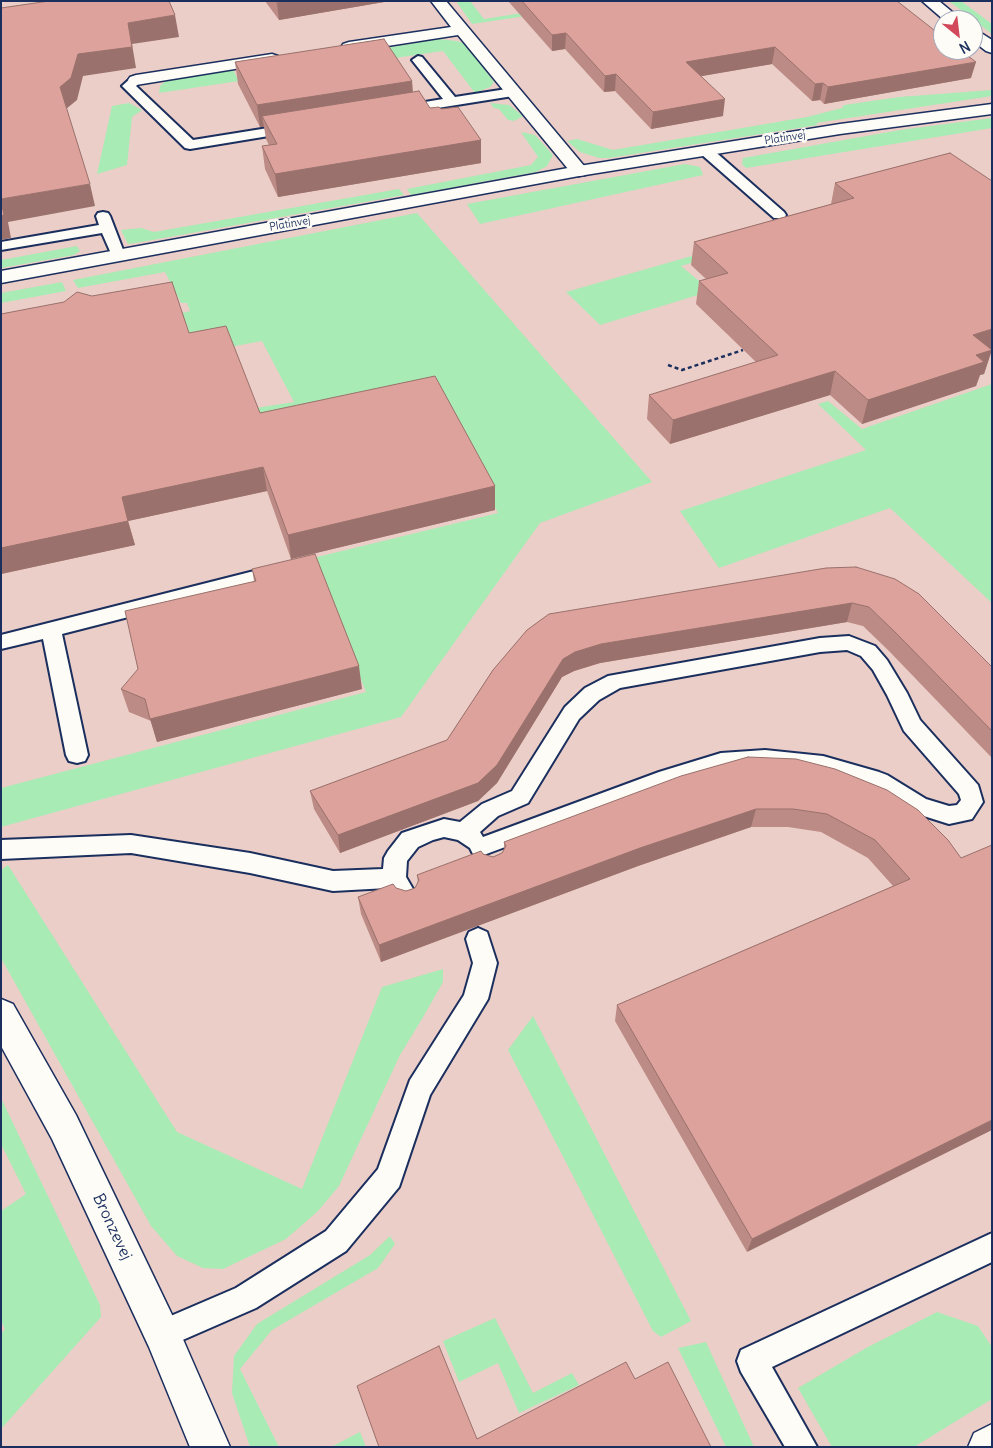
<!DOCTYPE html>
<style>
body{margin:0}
#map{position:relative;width:993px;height:1448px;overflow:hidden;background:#f3e1db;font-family:Delius,sans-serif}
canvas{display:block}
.frame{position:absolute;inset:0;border:2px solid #1b2f5e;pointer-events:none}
.north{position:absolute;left:933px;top:10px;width:50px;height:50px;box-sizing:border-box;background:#fdfcf7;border:1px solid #a3aaba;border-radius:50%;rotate:151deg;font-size:14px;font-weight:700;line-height:20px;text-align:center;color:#1b2f5e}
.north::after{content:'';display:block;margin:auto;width:18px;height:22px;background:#d1495b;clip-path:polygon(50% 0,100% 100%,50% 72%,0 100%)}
</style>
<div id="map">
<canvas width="993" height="1448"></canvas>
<div class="frame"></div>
<div class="north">N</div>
</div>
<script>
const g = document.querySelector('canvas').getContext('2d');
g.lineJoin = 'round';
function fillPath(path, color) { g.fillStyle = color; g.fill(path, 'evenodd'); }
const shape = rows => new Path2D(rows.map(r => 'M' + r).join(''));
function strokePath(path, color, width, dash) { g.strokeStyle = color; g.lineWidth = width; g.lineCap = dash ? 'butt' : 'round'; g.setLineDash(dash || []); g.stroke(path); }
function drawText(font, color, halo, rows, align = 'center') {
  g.font = font + ' Delius,sans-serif'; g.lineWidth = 5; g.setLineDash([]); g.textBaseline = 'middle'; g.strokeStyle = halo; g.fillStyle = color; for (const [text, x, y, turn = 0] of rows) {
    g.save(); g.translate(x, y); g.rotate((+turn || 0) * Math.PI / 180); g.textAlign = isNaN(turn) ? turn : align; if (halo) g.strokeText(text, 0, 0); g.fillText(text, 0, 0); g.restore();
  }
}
fillPath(shape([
 [10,1,992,1,992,1447,1,1447,1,3],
 [943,20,973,20,973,50,943,50]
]), '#eccec8');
fillPath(shape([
 [456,1,470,1,484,19,535,11,526,16,472,24],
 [949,1,961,1,992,24,992,34],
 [439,39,457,41,466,44,494,82,490,87,475,93,443,51,395,58,386,48],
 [233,70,239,81,159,93,160,86,166,81],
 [992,90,992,96,816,123,818,125,609,158,599,158,580,152,567,141,577,139,613,150,807,117,842,108,844,105,899,97],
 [129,103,142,110,132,117,127,165,97,174,112,106],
 [490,103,509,105,523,116,514,121,508,120,499,109,494,108],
 [992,118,992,128,746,168,742,164,743,158,900,130],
 [521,132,535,135,553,155,547,166,536,172,411,195,407,189,531,165,538,157],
 [685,164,700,167,703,175,480,224,467,204],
 [399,189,404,195,136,243,128,244,121,230,141,228,154,232],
 [417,213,652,482,540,523,401,717,1,827,1,788,366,692,313,558,498,513,438,398,269,434,256,408,294,402,262,341,112,369,188,328,182,313,190,311,187,303,181,303,165,272,78,288,73,280],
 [791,234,681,266,711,291,600,325,566,292,751,239],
 [77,246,80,251,74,255,1,268,1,260],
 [62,282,66,291,1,303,1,293],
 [992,384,992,603,890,508,719,568,680,511,866,450,818,404,828,401,862,429],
 [8,865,177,1132,302,1189,382,987,443,969,443,982,422,1019,400,1055,339,1186,318,1211,286,1239,223,1269,203,1268,177,1256,151,1226,1,958,1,870],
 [533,1016,691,1321,661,1337,653,1331,508,1050],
 [1,1098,100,1305,101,1317,1,1429,1,1334,5,1329,1,1321,1,1211,26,1194,1,1144],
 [390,1236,395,1244,378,1268,272,1330,240,1369,279,1447,250,1447,232,1393,234,1356,257,1324,370,1255],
 [937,1312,978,1326,992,1347,992,1399,914,1447,832,1447,798,1388,866,1348],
 [495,1318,533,1393,572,1373,579,1385,519,1413,498,1363,459,1382,443,1341],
 [706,1342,754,1447,726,1447,678,1348],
 [360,1432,366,1447,331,1447]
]), '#a8ebb5');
const service = shape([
 [418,56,422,57,455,97,513,88,519,92,513,96,400,114,395,113,394,110,395,107,443,99,412,60,418,56],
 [136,76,142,80,136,86,193,140,293,124,300,128,293,132,190,149,185,148,122,86,132,77,136,76],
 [706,147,711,148,784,212,786,215,784,218,774,218,701,154,699,151,701,148,706,147],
 [103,212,108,213,110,216,125,255,123,258,113,258,102,233,1,250,1,242,99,225,96,216,98,213,103,212],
 [262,569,269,571,272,576,269,581,62,634,88,755,85,761,77,763,69,761,66,755,43,639,1,649,1,635,262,569],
 [849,636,875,646,887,660,907,693,920,720,978,785,983,802,972,819,949,824,911,812,872,788,823,774,765,766,721,771,672,785,481,856,473,854,470,848,458,840,444,837,433,840,418,847,407,861,406,877,413,889,409,896,401,899,393,896,388,888,333,891,250,873,131,853,1,859,1,840,131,835,250,853,333,871,383,869,384,858,388,851,402,833,444,819,460,822,482,804,512,791,565,707,585,688,608,676,820,638,849,636],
 [847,650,861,656,873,670,887,695,904,731,959,794,961,800,957,805,949,806,926,799,887,775,879,772,823,756,765,750,721,753,659,772,483,837,480,832,498,816,528,803,579,719,599,700,620,688,820,652,847,650],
 [478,928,487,932,497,963,488,999,430,1095,399,1187,346,1251,256,1308,162,1349,152,1344,147,1334,152,1324,236,1288,326,1231,378,1169,410,1080,464,995,473,963,466,939,469,932,478,928],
 [992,1233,992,1262,772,1367,817,1447,785,1447,741,1372,737,1361,741,1350,992,1233]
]);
const minor = shape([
 [431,1,446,1,585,167,588,171,585,175,579,176,573,175,458,35,349,52,343,50,341,47,343,44,349,42,451,27,431,1],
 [922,1,939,1,962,20,944,20,922,1],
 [973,29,978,31,992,40,992,53,986,51,973,41,973,29],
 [272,54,278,56,280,59,278,62,136,85,130,83,128,80,130,77,136,75,272,54],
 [1,999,13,1004,76,1115,175,1321,230,1447,190,1447,149,1347,52,1139,1,1046,1,999],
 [992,1424,992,1447,968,1447,974,1433,992,1424]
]);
const tertiary = shape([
 [992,104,992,114,840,134,579,176,1,283,1,271,579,166,840,124,992,104]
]);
strokePath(service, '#1b2f5e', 4);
strokePath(minor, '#1b2f5e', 3);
strokePath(tertiary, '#1b2f5e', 3);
strokePath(shape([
 [668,365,682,370,743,350]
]), '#1b2f5e', 2.5, [4, 3]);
fillPath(service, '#fdfcf7');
fillPath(minor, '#fdfcf7');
fillPath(tertiary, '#fdfcf7');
fillPath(shape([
 [265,1,390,1,279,20],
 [508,1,897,1,971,78,824,104,820,100,812,101,772,64,701,76,723,116,651,129,615,91,604,92,565,49,552,51],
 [235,62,412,81,413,92,430,108,441,109,481,140,481,163,278,197,265,169,262,146,269,145,266,139,264,127,260,127,238,84],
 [950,153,991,351,984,374,980,375,976,386,862,424,830,395,670,444,647,419,649,395,756,362,696,304,699,281,706,279,691,265,694,242,831,204,835,183],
 [1,314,189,333,260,413,495,486,495,510,291,559,267,491,128,521,135,545,1,574],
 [826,568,992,667,992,758,889,651,863,626,847,622,600,663,574,671,562,677,497,783,478,801,340,853,314,809,310,791,447,740,493,670],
 [252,569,362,689,157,742,151,721,129,712,121,689,254,581],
 [748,757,961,858,747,1252,615,1021,617,1005,893,886,868,858,821,832,788,827,751,827,638,866,381,962,361,914,358,897,396,888,406,891,415,888,418,883,417,875,483,854,493,857,502,853,504,849,504,842],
 [635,1379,711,1447,379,1447,357,1386,477,1439]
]), '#bd8b85');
fillPath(shape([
 [288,1,390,1,279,20,277,3],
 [175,15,179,37,132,44,136,68,83,76,77,100,66,109,60,87,78,54,128,23],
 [566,33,565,49,552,51,552,35],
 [775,47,772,64,685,79,686,62],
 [976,62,971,78,824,104,828,87],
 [616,74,615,91,604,92,605,76],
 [412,81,413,103,262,116,264,127,260,127,257,105],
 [823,83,820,100,812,101,815,84],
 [725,99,723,116,651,129,653,112],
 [481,140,481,163,278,197,275,174],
 [90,184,95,206,8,222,11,238,1,240,1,199],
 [992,329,992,350,984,374,980,375,976,386,862,424,868,400,973,335],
 [835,371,830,395,670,444,673,420],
 [263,467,267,491,128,521,135,545,1,574,1,548,122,497],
 [495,486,495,510,291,559,288,535],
 [852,603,847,622,600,663,574,671,562,677,497,783,478,801,340,853,338,835,563,659,575,652,601,644],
 [359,666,362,689,157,742,150,719],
 [756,809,751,827,638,866,381,962,379,945,640,848],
 [992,1120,992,1130,747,1252,752,1239]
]), '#9a716c');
const building = shape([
 [49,1,169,1,175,15,128,23,132,47,78,54,71,78,60,87,90,184,1,199,1,8,49,1],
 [275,1,288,1,277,3,275,1],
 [522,1,897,1,943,37,943,50,960,50,976,62,828,87,823,83,815,84,775,47,686,62,725,99,653,112,616,74,605,76,566,33,552,35,522,1],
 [384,39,412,81,257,105,235,62,384,39],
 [419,91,430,108,439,107,441,109,458,107,481,140,275,174,262,146,277,144,262,116,419,91],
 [950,153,992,181,992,329,973,335,992,350,976,355,984,362,868,400,835,371,673,420,649,395,778,355,699,281,728,273,694,242,854,198,835,183,950,153],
 [1,201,4,215,1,216,1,201],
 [172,282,189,333,226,326,260,413,435,376,495,486,288,535,263,467,122,497,128,521,1,548,1,314,64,302,77,292,92,296,172,282],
 [315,554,359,666,150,719,145,699,121,689,138,669,125,611,256,581,252,569,315,554],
 [856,567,895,579,919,594,992,667,992,731,896,633,869,607,852,603,601,644,575,652,563,659,497,765,478,783,338,835,310,791,447,740,493,670,527,630,549,614,826,568,856,567],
 [748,757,796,759,835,769,887,790,918,810,948,840,961,858,992,845,992,1120,752,1239,617,1005,910,879,875,840,827,814,793,809,756,809,640,848,379,945,358,897,393,884,396,888,406,891,415,888,419,880,417,875,481,851,483,854,493,857,502,853,506,846,504,842,681,776,748,757],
 [439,1346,477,1439,626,1362,635,1379,668,1362,711,1447,379,1447,357,1386,439,1346]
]);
fillPath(building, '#dca29b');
strokePath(building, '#9a716c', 1);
drawText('11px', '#1b2f5e', '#fdfcf7', [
 ["Platinvej",785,138,-9],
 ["Platinvej",290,224,-10]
]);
drawText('16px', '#1b2f5e', '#fdfcf7', [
 ["Bronzevej",112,1227,65]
]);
</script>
